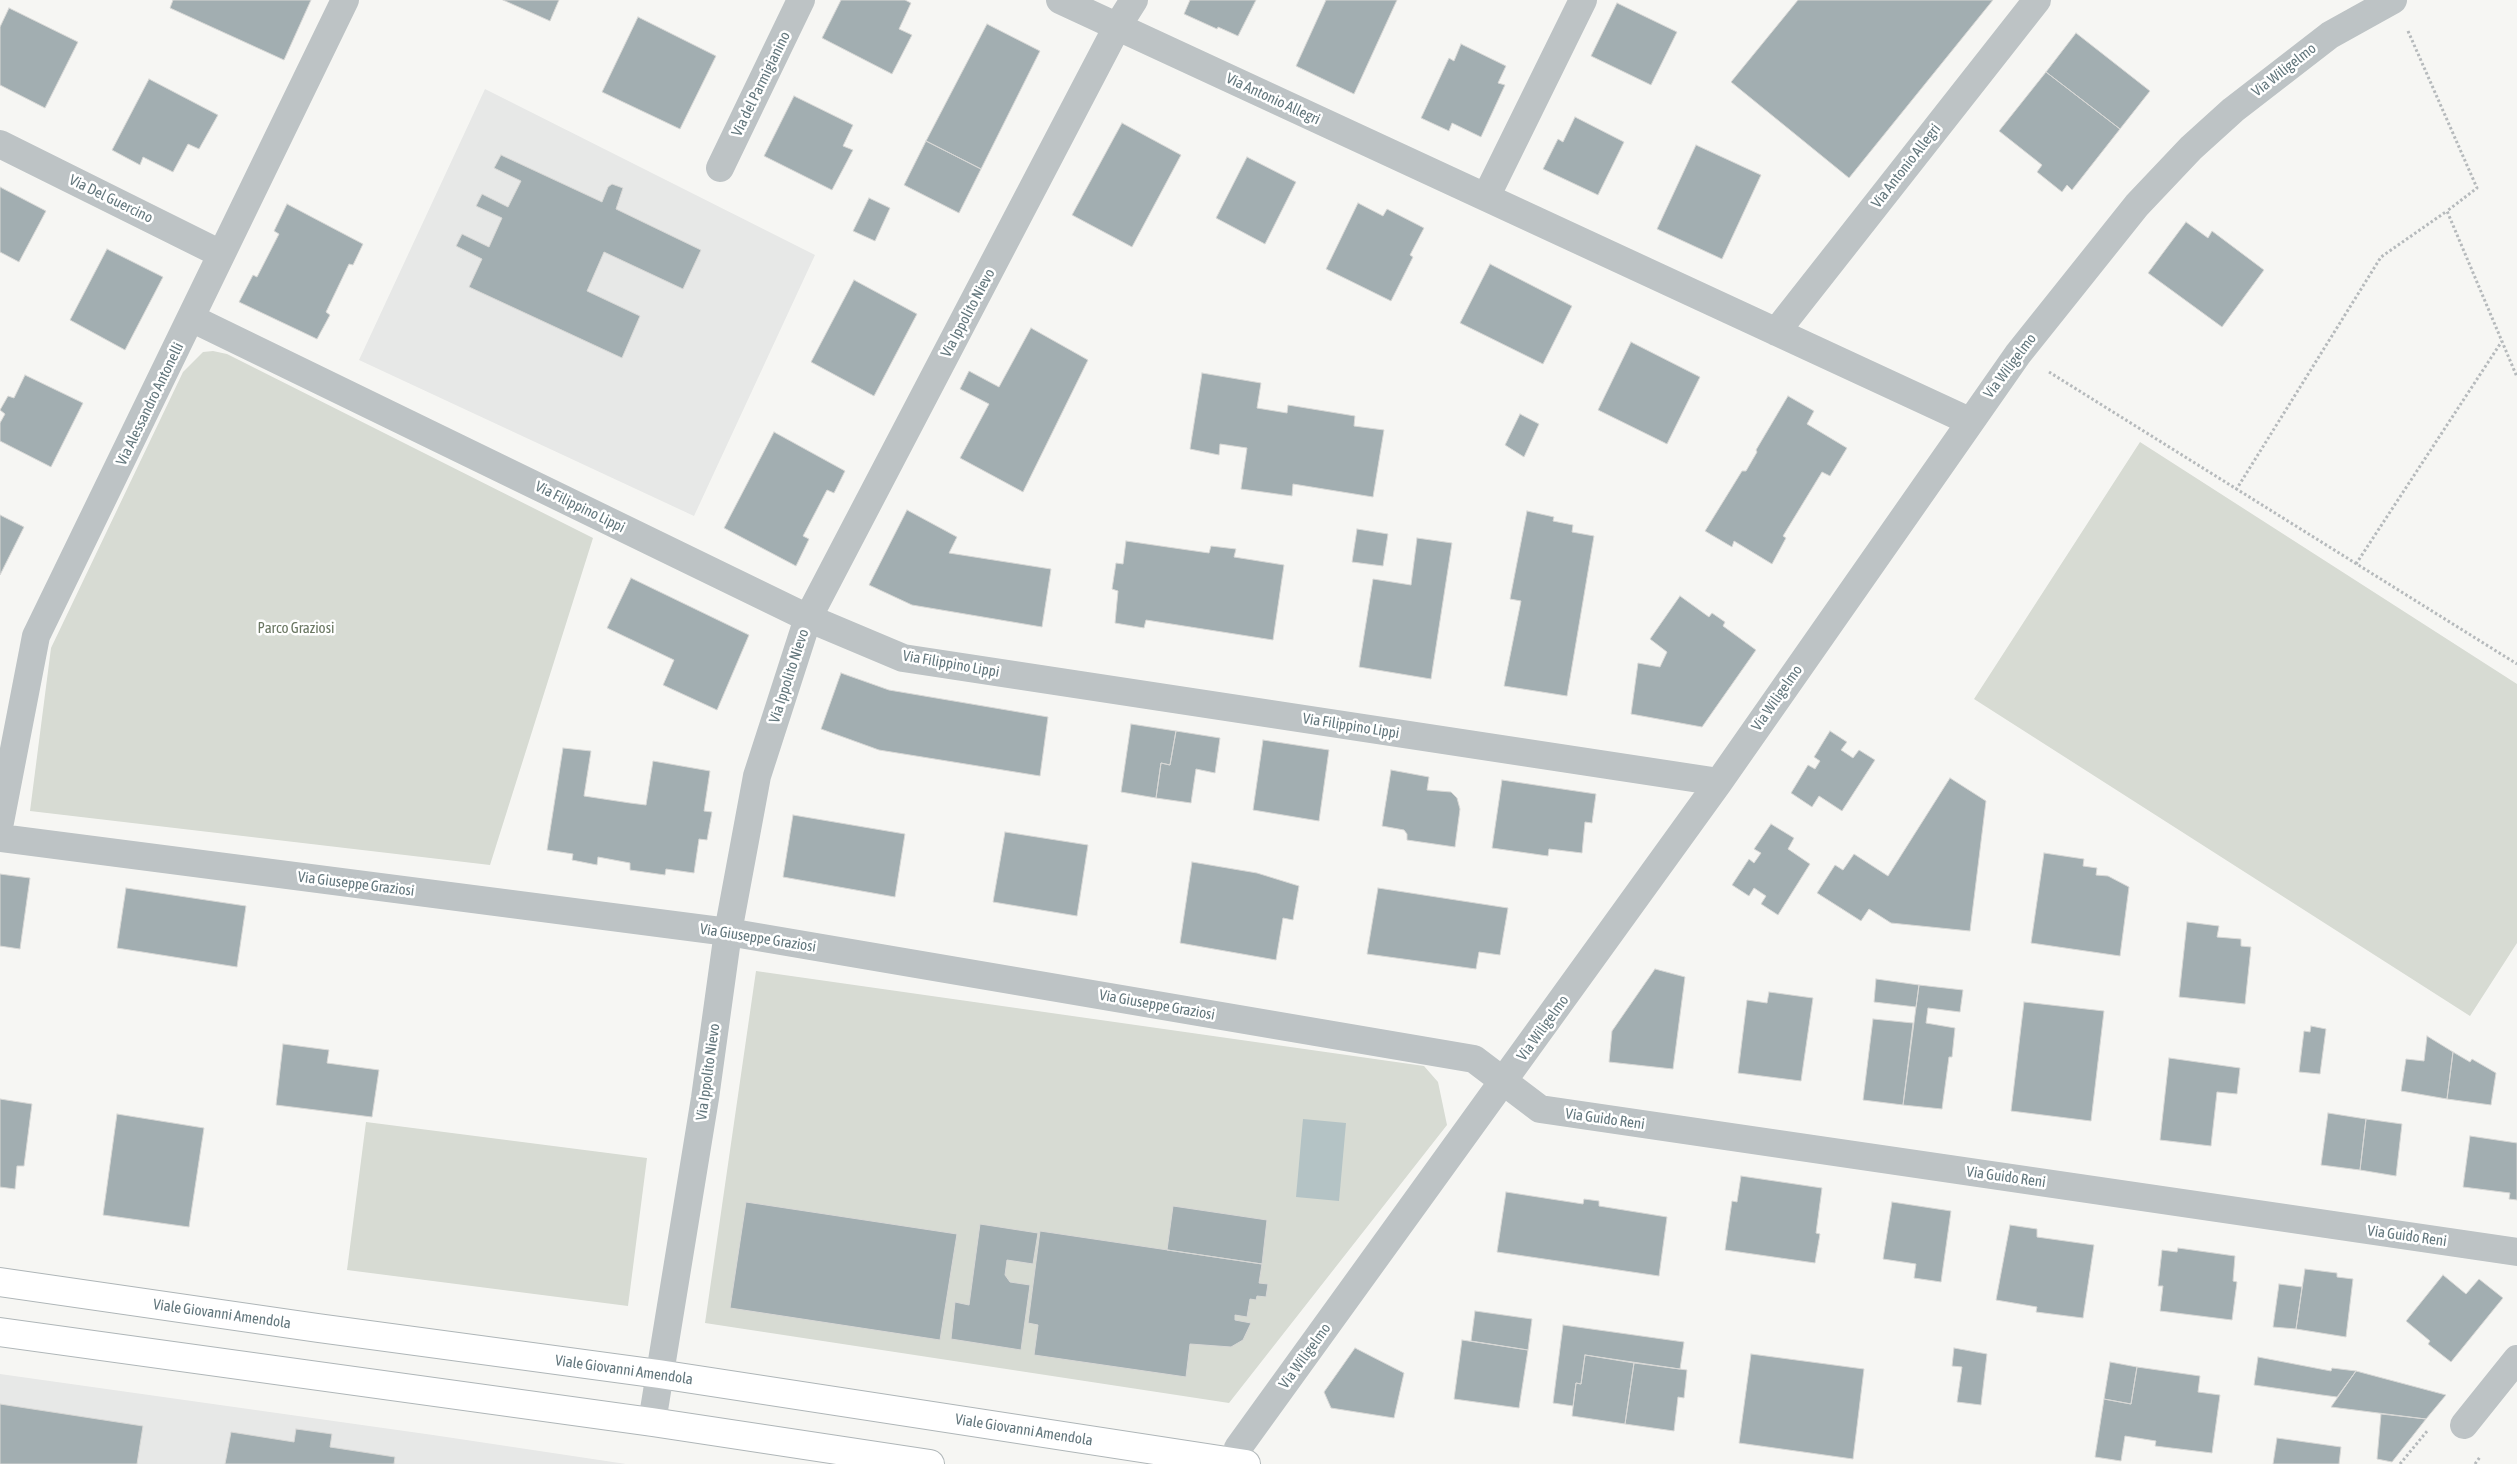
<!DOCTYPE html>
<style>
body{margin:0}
canvas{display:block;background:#f6f6f3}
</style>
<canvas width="2517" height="1464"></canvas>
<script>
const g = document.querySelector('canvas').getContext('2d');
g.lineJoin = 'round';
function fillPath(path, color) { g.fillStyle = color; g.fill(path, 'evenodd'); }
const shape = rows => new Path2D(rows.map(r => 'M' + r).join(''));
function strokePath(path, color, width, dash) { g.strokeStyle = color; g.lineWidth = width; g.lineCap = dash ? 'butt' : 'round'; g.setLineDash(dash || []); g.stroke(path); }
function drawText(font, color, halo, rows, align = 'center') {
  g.font = font + ' "Asap Condensed",sans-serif'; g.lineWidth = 5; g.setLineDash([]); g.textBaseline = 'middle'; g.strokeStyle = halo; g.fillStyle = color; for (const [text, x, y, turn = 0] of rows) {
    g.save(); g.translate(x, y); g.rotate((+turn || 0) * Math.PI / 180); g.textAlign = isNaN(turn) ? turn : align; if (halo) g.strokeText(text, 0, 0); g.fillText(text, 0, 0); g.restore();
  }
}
fillPath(shape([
 [485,89,815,255,694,516,359,360],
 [0,1374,433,1435,626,1464,0,1464]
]), '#e7e8e7');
fillPath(shape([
 [213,351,227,354,593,538,490,865,30,811,51,648,183,372,203,352],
 [2140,442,2517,684,2517,943,2470,1016,1974,699],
 [756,971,1424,1066,1438,1082,1447,1125,1229,1403,705,1323],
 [366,1122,647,1158,628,1306,347,1270]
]), '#d7dbd3');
fillPath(shape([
 [1303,1119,1346,1123,1339,1201,1296,1197]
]), '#b4c3c5');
const building = shape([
 [173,0,311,0,284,60,170,8,173,0],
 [503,0,559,0,550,21,503,0],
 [841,0,905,0,911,3,899,29,912,35,892,74,822,38,841,0],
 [1190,0,1256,0,1238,36,1218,27,1217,29,1184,14,1190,0],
 [1326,0,1397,0,1354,94,1296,66,1326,0],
 [1798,0,1993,0,1849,178,1731,82,1798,0],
 [1617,3,1677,32,1651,85,1591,56,1617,3],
 [9,8,78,42,45,108,0,85,0,27,9,8],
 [638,17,716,56,680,129,602,92,638,17],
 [987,24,1040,51,981,169,926,141,987,24],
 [2076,33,2150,91,2120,129,2046,72,2076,33],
 [1461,44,1506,66,1498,83,1505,85,1481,137,1452,123,1449,131,1421,118,1449,58,1454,61,1461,44],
 [2046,72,2120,129,2072,190,2067,185,2062,192,2037,172,2042,165,1999,131,2046,72],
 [149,79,218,115,199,149,188,144,173,172,143,157,140,165,112,150,149,79],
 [794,96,853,125,843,146,853,150,832,190,764,156,794,96],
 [1575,117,1624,142,1598,195,1543,169,1558,139,1563,142,1575,117],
 [1122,123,1181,155,1132,247,1072,215,1122,123],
 [926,141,981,169,959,213,904,185,926,141],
 [1696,145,1761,175,1722,259,1657,229,1696,145],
 [501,155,602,202,608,187,612,184,623,188,616,209,701,250,683,289,604,252,587,291,640,316,622,358,469,287,482,259,456,246,462,234,489,247,502,218,476,206,482,194,508,207,521,181,494,168,501,155],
 [1247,157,1296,182,1265,244,1216,218,1247,157],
 [0,187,46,211,19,262,0,252,0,187],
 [869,198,890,208,875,241,853,231,869,198],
 [1358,203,1383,216,1387,209,1424,228,1410,255,1413,257,1391,301,1326,269,1358,203],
 [287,204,363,244,353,265,349,264,326,312,330,315,317,339,239,302,253,275,257,277,279,234,274,231,287,204],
 [2186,222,2208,238,2212,231,2264,270,2222,327,2148,273,2186,222],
 [107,249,163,277,125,350,70,320,107,249],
 [1490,264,1572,306,1543,364,1460,323,1490,264],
 [854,280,917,314,874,396,811,362,854,280],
 [1031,328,1088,360,1023,492,960,458,989,404,960,389,969,371,999,387,1031,328],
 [1631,342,1700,377,1667,444,1598,410,1631,342],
 [1202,373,1261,383,1257,408,1287,413,1288,405,1355,416,1354,426,1384,430,1373,497,1293,484,1292,496,1241,489,1247,448,1220,444,1219,455,1190,449,1202,373],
 [25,375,83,403,51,467,0,441,0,423,5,414,0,410,8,396,14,398,25,375],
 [1788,396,1814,411,1807,424,1847,448,1830,476,1822,472,1783,536,1786,538,1772,564,1734,541,1732,547,1705,531,1742,471,1746,471,1757,452,1756,450,1788,396],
 [1520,414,1539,424,1524,457,1505,445,1520,414],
 [774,432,845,471,834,493,827,490,803,536,809,539,796,566,724,528,774,432],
 [907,510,957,537,949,553,1051,569,1042,627,912,605,869,585,907,510],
 [1527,511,1554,517,1553,521,1573,525,1572,532,1594,536,1567,696,1504,686,1521,601,1510,599,1527,511],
 [0,515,24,527,0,575,0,515],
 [1357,529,1388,534,1383,566,1352,562,1357,529],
 [1417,538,1452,543,1431,679,1359,667,1373,579,1411,585,1417,538],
 [1126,541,1209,553,1211,546,1236,549,1234,557,1284,565,1273,640,1146,620,1144,628,1115,623,1118,591,1112,589,1116,563,1123,564,1126,541],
 [631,578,749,635,717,710,663,685,674,660,607,628,631,578],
 [1680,596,1709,617,1712,613,1725,622,1723,626,1756,650,1702,727,1631,714,1638,663,1660,667,1667,652,1650,639,1680,596],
 [841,673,889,690,1048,717,1040,776,879,750,821,729,841,673],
 [1131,724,1176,731,1170,765,1161,763,1156,798,1121,792,1131,724],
 [1176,731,1220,738,1215,773,1196,769,1191,803,1156,798,1161,763,1170,765,1176,731],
 [1830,731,1847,742,1841,750,1853,758,1859,750,1875,760,1842,811,1819,796,1812,807,1791,793,1808,765,1815,769,1820,761,1814,757,1830,731],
 [1263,740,1329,750,1319,821,1253,810,1263,740],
 [563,748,591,751,584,796,630,803,646,805,653,761,710,771,704,811,712,812,707,840,699,839,694,873,666,869,665,875,630,870,630,863,598,857,597,865,572,860,573,854,547,850,563,748],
 [1391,770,1429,777,1427,790,1451,792,1457,798,1460,809,1455,847,1407,840,1407,834,1404,830,1382,826,1391,770],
 [1950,778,1986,801,1970,931,1891,923,1869,909,1861,921,1817,893,1835,865,1843,870,1854,854,1888,876,1950,778],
 [1502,780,1596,794,1592,823,1585,822,1582,853,1549,849,1548,856,1492,848,1502,780],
 [793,815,905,834,895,897,783,877,793,815],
 [1771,824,1794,838,1788,849,1810,864,1778,915,1761,904,1766,896,1754,888,1749,896,1732,885,1749,859,1754,863,1761,853,1754,849,1771,824],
 [1005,832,1088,845,1077,916,993,902,1005,832],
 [2044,853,2084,859,2083,866,2097,868,2096,875,2108,876,2129,887,2120,956,2031,943,2044,853],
 [1192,862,1257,873,1299,886,1293,920,1283,918,1276,960,1180,943,1192,862],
 [0,874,30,878,20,949,0,946,0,874],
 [126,888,246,906,237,967,117,948,126,888],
 [1378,888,1508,908,1500,955,1479,952,1476,969,1367,954,1378,888],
 [2187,922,2219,926,2217,937,2241,939,2241,946,2251,947,2245,1004,2179,997,2187,922],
 [1655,969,1685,977,1673,1069,1609,1062,1612,1031,1655,969],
 [1876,979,1919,985,1916,1007,1874,1002,1876,979],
 [1919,985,1963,990,1960,1012,1928,1008,1926,1023,1955,1028,1952,1057,1949,1057,1942,1109,1903,1105,1919,985],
 [1769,992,1813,998,1801,1081,1738,1073,1747,1000,1767,1003,1769,992],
 [2024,1002,2104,1011,2091,1121,2011,1111,2024,1002],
 [1873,1019,1913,1023,1903,1105,1863,1100,1873,1019],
 [2311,1026,2326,1029,2320,1074,2299,1072,2304,1031,2310,1032,2311,1026],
 [2427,1036,2453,1052,2447,1099,2401,1091,2406,1059,2424,1061,2427,1036],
 [283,1044,329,1050,327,1063,379,1070,372,1117,276,1105,283,1044],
 [2453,1052,2470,1062,2472,1059,2496,1073,2491,1105,2447,1099,2453,1052],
 [2169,1058,2240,1068,2237,1094,2217,1092,2211,1146,2160,1140,2169,1058],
 [0,1099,32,1104,24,1166,17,1166,15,1189,0,1187,0,1099],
 [2328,1113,2366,1119,2360,1170,2321,1165,2328,1113],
 [117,1114,204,1128,189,1227,103,1215,117,1114],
 [2366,1119,2402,1124,2396,1176,2360,1170,2366,1119],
 [2470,1136,2517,1143,2517,1200,2509,1199,2510,1193,2463,1187,2470,1136],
 [1741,1176,1822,1188,1816,1233,1820,1234,1815,1263,1725,1250,1732,1201,1737,1202,1741,1176],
 [1506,1192,1583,1204,1584,1199,1599,1201,1599,1206,1667,1217,1659,1276,1497,1252,1506,1192],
 [746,1202,957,1234,940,1340,730,1308,746,1202],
 [1892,1202,1951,1211,1941,1282,1914,1278,1916,1264,1883,1259,1892,1202],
 [1173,1206,1267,1220,1262,1264,1167,1250,1173,1206],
 [980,1224,1038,1233,1033,1264,1007,1260,1005,1275,1010,1282,1030,1285,1021,1350,951,1339,955,1302,969,1305,980,1224],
 [2010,1225,2037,1229,2037,1237,2094,1245,2083,1318,2036,1312,2037,1307,1996,1300,2010,1225],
 [1040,1231,1262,1264,1259,1283,1268,1284,1266,1297,1257,1296,1256,1300,1250,1299,1247,1317,1235,1315,1235,1320,1251,1323,1243,1340,1231,1347,1190,1344,1186,1377,1034,1355,1038,1325,1028,1323,1040,1231],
 [2178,1248,2235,1256,2233,1281,2237,1282,2232,1320,2160,1311,2163,1286,2158,1286,2162,1250,2177,1252,2178,1248],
 [2305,1269,2337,1273,2337,1277,2353,1279,2346,1337,2296,1329,2305,1269],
 [2443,1275,2466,1294,2479,1279,2503,1298,2451,1362,2428,1344,2430,1341,2406,1321,2443,1275],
 [2279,1284,2302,1287,2296,1329,2273,1327,2279,1284],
 [1475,1311,1532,1319,1528,1350,1471,1341,1475,1311],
 [1563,1325,1684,1342,1680,1369,1585,1355,1581,1384,1576,1383,1573,1406,1553,1403,1563,1325],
 [1462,1340,1528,1350,1519,1408,1454,1399,1462,1340],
 [1355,1348,1404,1373,1394,1418,1331,1408,1324,1392,1355,1348],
 [1954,1348,1987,1354,1981,1405,1957,1402,1962,1367,1952,1366,1954,1348],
 [1751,1354,1864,1369,1853,1459,1739,1443,1751,1354],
 [1585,1355,1634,1363,1625,1424,1572,1416,1576,1383,1581,1384,1585,1355],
 [2258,1357,2331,1371,2332,1368,2356,1371,2337,1397,2322,1395,2254,1385,2258,1357],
 [2110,1362,2137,1367,2131,1404,2104,1399,2110,1362],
 [1634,1363,1687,1370,1684,1398,1678,1397,1674,1431,1625,1424,1634,1363],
 [2137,1367,2200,1376,2198,1392,2220,1395,2212,1453,2155,1446,2156,1441,2125,1436,2121,1461,2095,1457,2104,1399,2131,1404,2137,1367],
 [2356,1371,2446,1395,2426,1419,2331,1407,2356,1371],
 [0,1404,143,1426,137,1464,0,1464,0,1404],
 [2381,1414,2426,1419,2392,1462,2377,1459,2381,1414],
 [296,1429,332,1434,330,1447,395,1457,394,1464,225,1464,231,1432,294,1442,296,1429],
 [2277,1438,2341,1447,2339,1464,2273,1464,2277,1438]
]);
fillPath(building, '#a2aeb1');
strokePath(building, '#d8d8d6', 1);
const major = shape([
 [0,1282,318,1328,659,1374,1246,1464],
 [0,1332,652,1422,930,1464]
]);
strokePath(major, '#afb6b8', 30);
strokePath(shape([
 [2408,31,2477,188,2447,211,2517,377],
 [2049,372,2517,664],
 [2236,490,2381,257,2447,211],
 [2356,564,2502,341],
 [2400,1464,2428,1430],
 [2475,1464,2480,1457]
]), '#b6babc', 3, [2.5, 2.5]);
strokePath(shape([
 [1060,0,1969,421],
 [0,144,221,254],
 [720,168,801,0],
 [1486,197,1583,0],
 [191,318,808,618,903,658,1719,782],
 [1776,332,2037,0],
 [0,822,36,636,345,0],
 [0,838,728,932,1474,1059,1540,1109,2517,1252],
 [652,1422,705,1098,728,932,757,776,808,618,1117,27,1134,0],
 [2464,1425,2517,1359],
 [1238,1464,1238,1448,1719,782,2018,354,2137,205,2191,148,2233,110,2330,35,2393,0]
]), '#bdc3c5', 28);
strokePath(major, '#fff', 28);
drawText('15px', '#63777d', '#fff', [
 ["Via Wiligelmo",2284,70,-38],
 ["Via del Parmigianino",761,84,-64],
 ["Via Antonio Allegri",1273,99,25],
 ["Via Antonio Allegri",1906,166,-52],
 ["Via Del Guercino",111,199,26],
 ["Via Ippolito Nievo",968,313,-62],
 ["Via Wiligelmo",2010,366,-53],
 ["Via Alessandro Antonelli",150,404,-64],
 ["Via Filippino Lippi",580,507,26],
 ["Via Filippino Lippi",951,664,10],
 ["Via Ippolito Nievo",789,676,-72],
 ["Via Wiligelmo",1777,698,-55],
 ["Via Filippino Lippi",1351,726,9],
 ["Via Giuseppe Graziosi",356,884,7],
 ["Via Giuseppe Graziosi",758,938,9],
 ["Via Giuseppe Graziosi",1157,1005,10],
 ["Via Wiligelmo",1543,1028,-54],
 ["Via Ippolito Nievo",708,1072,-82],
 ["Via Guido Reni",1605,1119,8],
 ["Via Guido Reni",2006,1177,8],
 ["Via Guido Reni",2407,1236,8],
 ["Viale Giovanni Amendola",222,1314,8],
 ["Via Wiligelmo",1305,1356,-54],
 ["Viale Giovanni Amendola",624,1370,8],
 ["Viale Giovanni Amendola",1024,1430,9]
]);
drawText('15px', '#697661', '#fff', [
 ["Parco Graziosi",296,628]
]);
</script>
